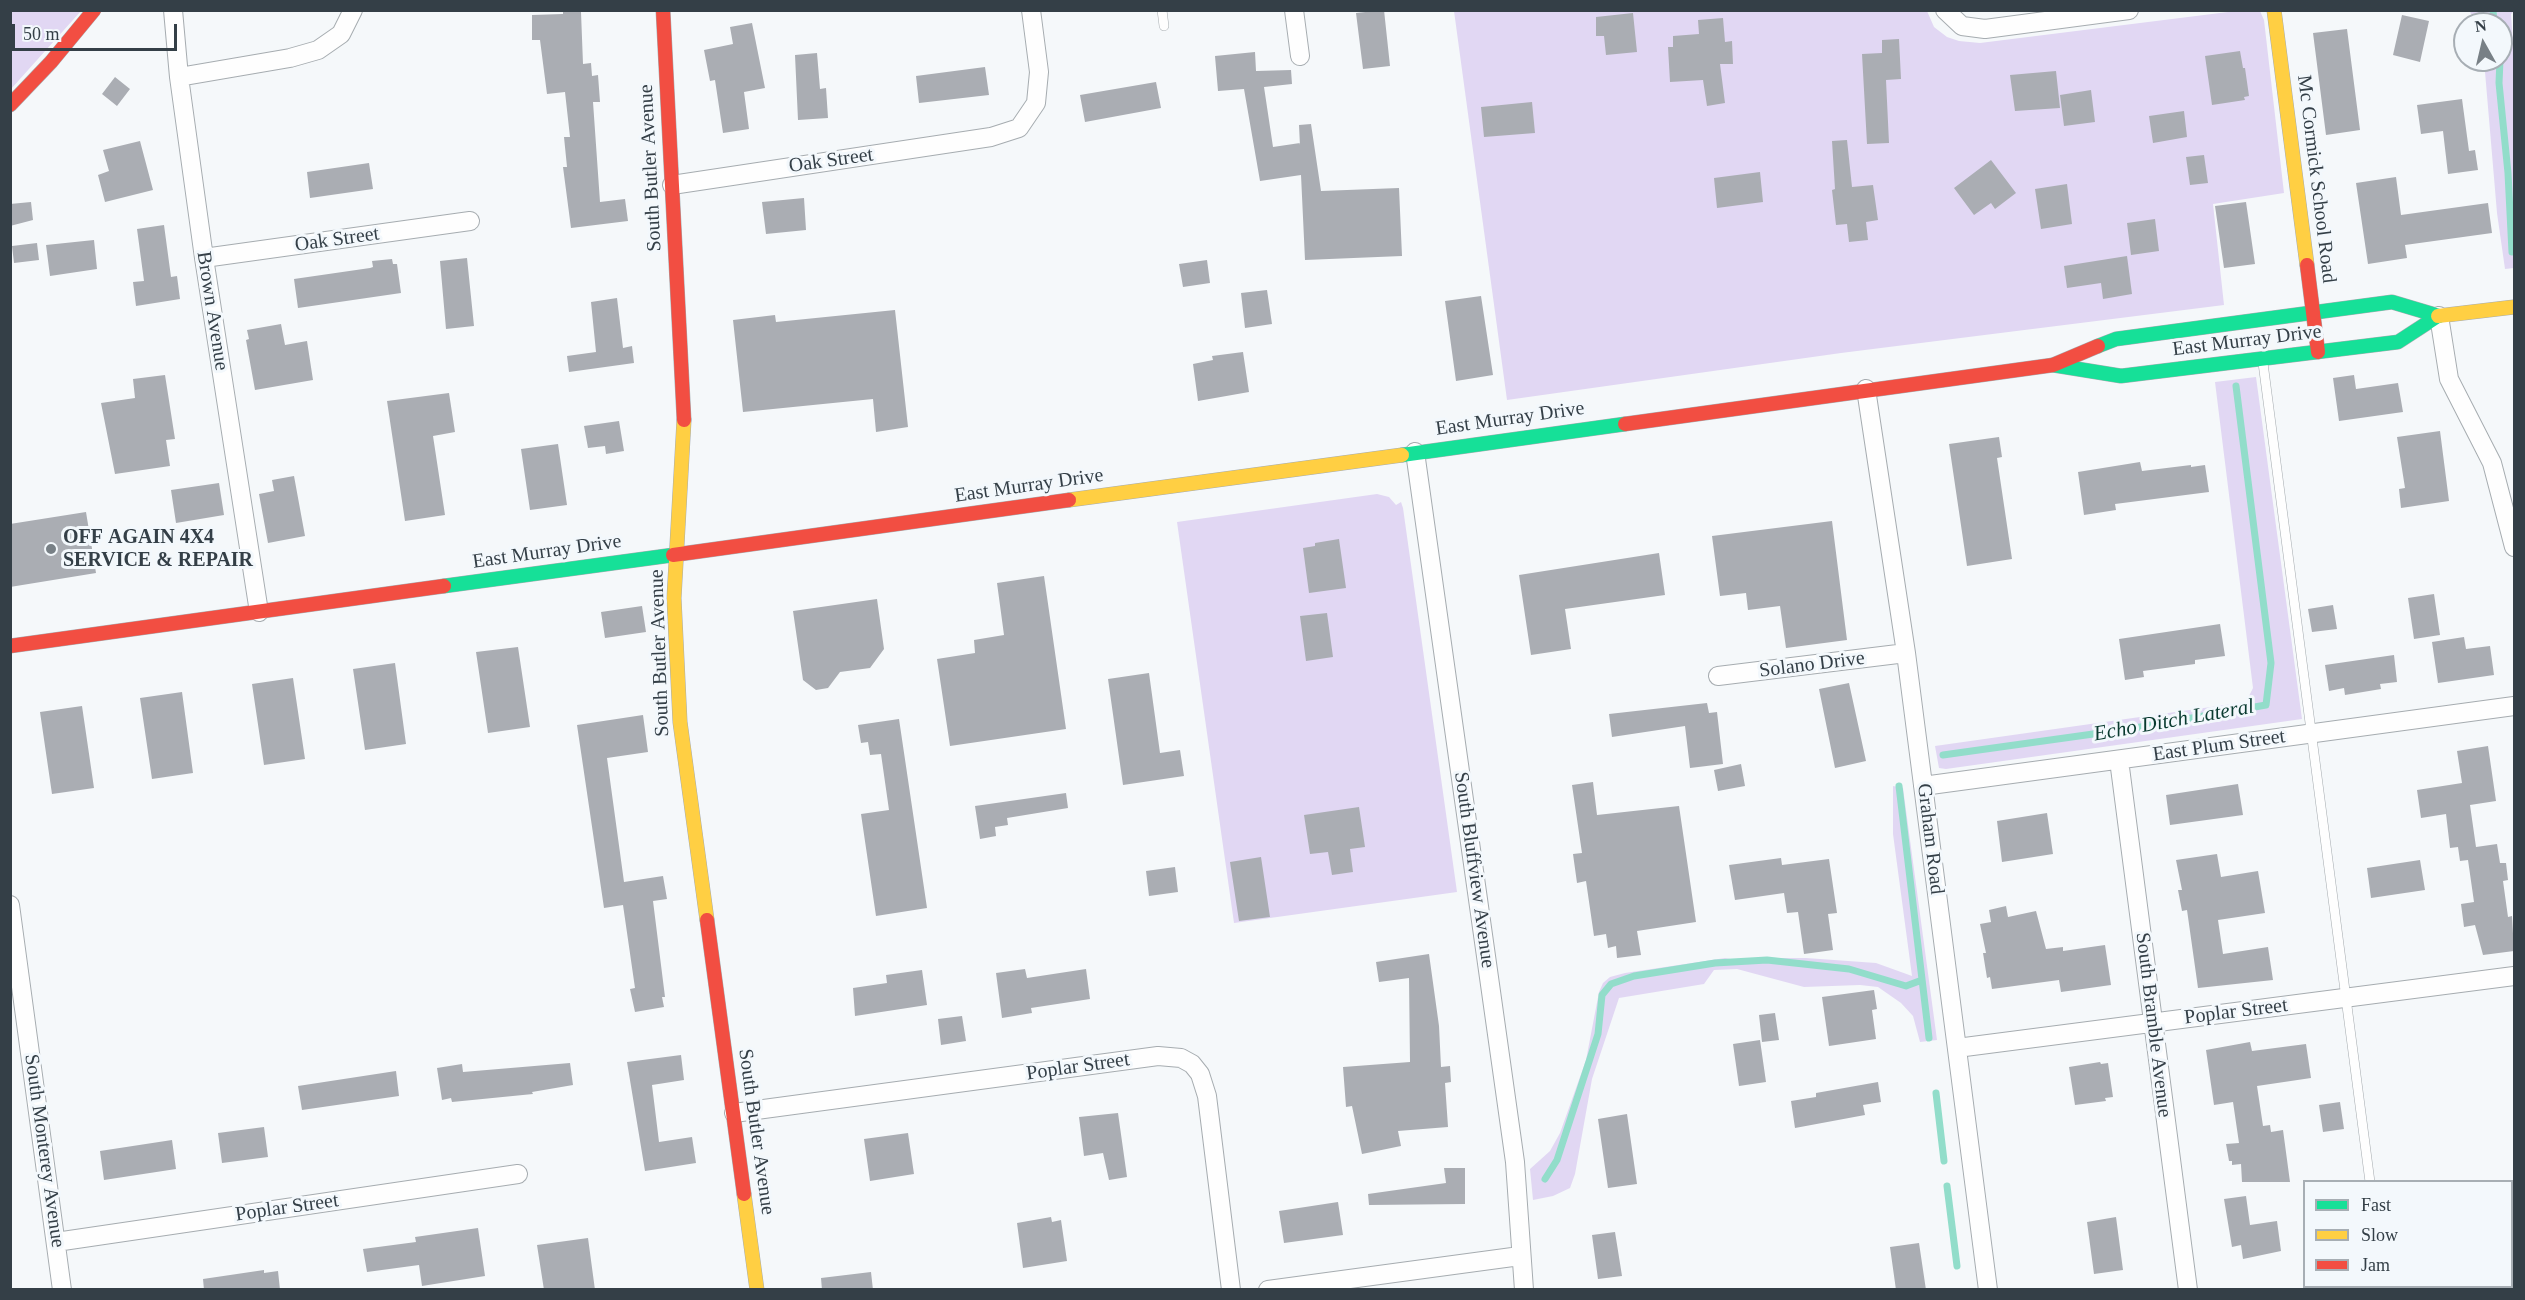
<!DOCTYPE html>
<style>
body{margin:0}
#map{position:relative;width:2525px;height:1300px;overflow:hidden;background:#f5f8fa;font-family:Georgia,serif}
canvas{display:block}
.frame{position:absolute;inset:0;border:12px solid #343f47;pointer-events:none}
.legend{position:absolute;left:2303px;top:1180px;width:210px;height:108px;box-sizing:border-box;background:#f3f8fc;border:2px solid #a7aeb4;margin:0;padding:8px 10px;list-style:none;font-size:18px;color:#343f47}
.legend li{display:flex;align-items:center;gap:12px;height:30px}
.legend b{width:30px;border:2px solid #a7aeb4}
.north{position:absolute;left:2453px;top:12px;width:60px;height:60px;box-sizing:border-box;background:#f3f8fc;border:2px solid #a7aeb4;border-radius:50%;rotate:352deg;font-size:16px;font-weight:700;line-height:24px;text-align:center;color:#343f47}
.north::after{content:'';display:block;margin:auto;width:21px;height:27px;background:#788086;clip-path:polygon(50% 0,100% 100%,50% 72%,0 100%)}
.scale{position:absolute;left:12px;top:24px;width:165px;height:27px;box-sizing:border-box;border:3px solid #343f47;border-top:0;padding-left:8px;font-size:18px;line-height:21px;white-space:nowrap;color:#343f47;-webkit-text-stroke:4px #f3f8fc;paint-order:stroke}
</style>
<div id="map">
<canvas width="2525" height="1300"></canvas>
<div class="frame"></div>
<ul class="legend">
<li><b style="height:8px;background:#16e098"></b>Fast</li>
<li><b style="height:8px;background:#ffcf43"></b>Slow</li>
<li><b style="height:8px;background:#f24e42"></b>Jam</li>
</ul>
<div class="north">N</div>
<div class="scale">50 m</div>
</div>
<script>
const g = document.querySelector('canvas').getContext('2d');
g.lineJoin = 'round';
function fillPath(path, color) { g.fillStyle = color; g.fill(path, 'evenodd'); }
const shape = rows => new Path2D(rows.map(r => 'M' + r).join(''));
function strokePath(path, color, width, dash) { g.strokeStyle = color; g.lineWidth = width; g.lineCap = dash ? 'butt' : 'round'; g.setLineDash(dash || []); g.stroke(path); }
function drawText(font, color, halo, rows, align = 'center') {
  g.font = font + ' Georgia,serif'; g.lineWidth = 6; g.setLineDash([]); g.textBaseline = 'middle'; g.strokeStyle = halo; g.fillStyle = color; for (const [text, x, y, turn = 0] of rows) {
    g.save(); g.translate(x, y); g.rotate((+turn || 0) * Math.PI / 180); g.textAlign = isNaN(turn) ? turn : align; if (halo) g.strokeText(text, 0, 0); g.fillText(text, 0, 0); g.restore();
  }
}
fillPath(shape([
 [11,11,81,11,11,89],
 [1454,11,1927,11,1934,27,1947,37,1959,41,1980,43,2236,11,2260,11,2264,20,2284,193,2213,204,2224,305,1841,353,1507,400],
 [2470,11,2514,11,2511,14,2514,59,2514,268,2505,269,2497,213,2484,60,2501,60,2501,24,2474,24],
 [2256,377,2302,719,1946,769,1939,768,1935,746,2246,702,2253,688,2215,382],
 [1377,494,1389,497,1396,505,1401,502,1403,508,1457,892,1234,923,1177,522],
 [1893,786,1903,788,1937,1040,1920,1042,1913,1016,1901,1003,1878,987,1860,985,1804,987,1737,969,1714,970,1704,984,1619,998,1592,1079,1575,1174,1570,1188,1553,1196,1533,1200,1530,1169,1550,1151,1560,1133,1586,1060,1599,992,1603,983,1610,977,1625,973,1725,958,1741,961,1759,958,1806,958,1876,963,1912,976,1893,834]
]), '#e1d7f3');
strokePath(shape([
 [2493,10,2494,24],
 [2500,60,2499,83,2508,173,2512,252],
 [1943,755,2129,729,2266,705,2271,663,2236,386],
 [1899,786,1929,1038],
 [1936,1093,1944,1161],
 [1545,1179,1557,1160,1598,1034,1602,995,1611,984,1634,976,1715,963,1767,960,1849,969,1906,986,1922,980],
 [1947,1186,1957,1266]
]), '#92ddca', 7);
fillPath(shape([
 [1384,10,1390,66,1363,69,1356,13],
 [563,12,581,12,583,64,591,63,592,76,598,75,600,102,593,102,600,202,625,199,628,221,571,228,563,167,567,167,564,137,570,137,565,92,547,94,540,40,532,40,532,15,563,14],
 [1633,13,1637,52,1606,55,1604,36,1596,36,1596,17],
 [2402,15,2429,21,2420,62,2393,55],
 [1723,18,1725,42,1732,41,1733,64,1720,64,1725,103,1707,106,1703,80,1670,82,1668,47,1673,47,1673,36,1699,34,1698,20],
 [752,23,765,88,744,92,749,129,723,133,715,80,710,81,704,50,733,44,730,27],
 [2347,29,2360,130,2326,135,2313,33],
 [1899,39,1901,79,1886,80,1889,143,1867,144,1862,54,1882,53,1882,40],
 [2240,51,2243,68,2245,68,2249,96,2244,97,2245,100,2212,105,2205,56],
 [1255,52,1256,71,1291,70,1292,84,1264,87,1273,147,1300,143,1300,146,1299,125,1311,124,1321,191,1399,188,1402,256,1305,260,1301,175,1260,181,1244,89,1218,91,1215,56],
 [817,53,820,89,826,88,828,118,798,120,795,55],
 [985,67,989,95,919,103,916,76],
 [2056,71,2060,108,2015,111,2010,75],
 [115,77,130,89,117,106,102,94],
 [1156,82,1161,108,1085,122,1080,95],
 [2091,90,2095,122,2064,126,2060,95],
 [2462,99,2469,151,2475,150,2478,170,2448,174,2443,131,2421,134,2417,105],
 [1532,102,1535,133,1484,137,1481,107],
 [2184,111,2187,137,2153,143,2149,116],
 [1847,140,1852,187,1873,185,1878,220,1866,222,1868,240,1849,242,1847,224,1836,225,1832,190,1835,189,1832,141],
 [140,141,153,190,105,202,98,175,109,171,103,150],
 [2204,155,2208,183,2190,185,2186,157],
 [1991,160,2016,193,1995,209,1991,203,1974,215,1954,188],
 [369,163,373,189,310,198,307,172],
 [1760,172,1763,202,1717,208,1714,178],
 [2396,177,2401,215,2488,203,2492,233,2405,245,2407,258,2368,264,2356,183],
 [2067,184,2072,224,2041,229,2035,189],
 [804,198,806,230,766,234,762,202],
 [31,202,33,220,10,226,10,204],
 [2246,202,2255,264,2224,268,2215,206],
 [2155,219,2159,251,2131,255,2127,223],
 [164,225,171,277,177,276,180,299,136,306,133,282,144,281,137,229],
 [94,240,97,269,50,276,46,245],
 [37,243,39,260,14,263,12,246],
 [2127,256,2132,294,2103,299,2101,283,2067,288,2064,266],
 [467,258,474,326,446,329,440,261],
 [392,259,393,264,397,264,401,293,298,308,294,279,370,268,373,267,372,261],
 [1207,260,1210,283,1183,287,1179,264],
 [1267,290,1272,324,1245,328,1241,293],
 [1481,296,1493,375,1456,381,1445,301],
 [617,298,623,348,632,346,634,363,569,372,567,356,596,352,591,302],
 [895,310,908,427,876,432,873,399,743,412,733,320,775,315,776,322],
 [281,324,285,345,307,341,313,380,255,390,246,340,249,339,247,330],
 [1243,352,1249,392,1198,401,1193,364,1213,360,1212,356],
 [165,375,175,439,166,440,170,466,115,474,101,403,135,398,133,379],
 [2354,375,2356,389,2398,383,2403,412,2339,421,2333,378],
 [449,393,455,432,433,436,445,515,405,521,387,401],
 [619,421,624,451,606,454,605,446,588,448,584,426],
 [2440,431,2449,501,2401,508,2399,489,2405,488,2397,437],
 [1999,437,2002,457,1997,458,2012,559,1967,566,1949,444],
 [558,444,567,505,530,510,521,449],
 [2140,462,2142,471,2191,465,2191,467,2205,465,2209,492,2115,504,2116,510,2084,515,2078,472],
 [294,476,305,536,268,543,259,494,274,491,272,480],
 [219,483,224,515,176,523,171,490],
 [86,512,96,573,10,587,10,524],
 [1832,521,1847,640,1786,648,1780,606,1748,610,1746,593,1720,596,1712,536],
 [1339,539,1346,588,1309,593,1303,548,1315,546,1315,543],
 [1659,553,1665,595,1565,609,1571,649,1531,655,1519,575],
 [1044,576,1066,729,950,746,937,659,975,653,974,640,1004,635,997,583],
 [2434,594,2440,635,2414,639,2408,598],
 [877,599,884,649,870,668,840,672,828,688,816,690,803,680,793,611],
 [2333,605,2337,629,2312,632,2308,609],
 [642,606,646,632,605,638,601,612],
 [1327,613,1333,657,1306,661,1300,616],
 [2220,624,2225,656,2195,660,2195,664,2143,671,2144,677,2125,680,2119,639],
 [2464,637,2466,649,2490,646,2494,675,2438,683,2432,642],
 [518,647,530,727,488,733,476,652],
 [2394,655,2397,682,2380,684,2381,689,2345,695,2344,688,2329,691,2325,665],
 [395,663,406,744,365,750,353,669],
 [1149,673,1160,753,1180,750,1184,776,1123,785,1108,679],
 [293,678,305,759,264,765,252,684],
 [1849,683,1866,761,1835,768,1819,689],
 [182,692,193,773,152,779,140,698],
 [1707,703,1709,713,1717,712,1723,764,1690,768,1685,726,1612,737,1609,714],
 [82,706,94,788,52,794,40,712],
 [643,715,648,752,607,758,624,882,663,876,667,899,653,901,665,997,662,997,664,1007,635,1012,630,989,635,988,623,905,604,908,577,725],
 [899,719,927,908,876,916,861,814,889,810,881,754,870,755,868,742,861,743,858,725],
 [2488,746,2496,801,2470,805,2476,847,2497,844,2500,863,2506,863,2508,880,2503,881,2508,917,2512,916,2514,951,2483,955,2475,925,2464,927,2461,904,2474,902,2468,860,2460,861,2458,847,2450,848,2446,814,2421,818,2417,790,2462,783,2457,751],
 [1741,764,1745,786,1718,791,1714,770],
 [1593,782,1597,815,1679,806,1696,922,1637,931,1641,955,1617,958,1616,946,1608,948,1606,934,1594,936,1586,881,1577,883,1573,854,1582,853,1572,785],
 [2238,784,2243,815,2170,825,2166,795],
 [1066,793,1068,808,1007,818,1008,825,995,827,996,836,980,839,975,806],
 [1359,807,1365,847,1350,849,1353,872,1332,875,1328,852,1310,854,1304,815],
 [2047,813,2053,854,2002,862,1997,821],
 [2217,854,2221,877,2258,871,2265,913,2218,920,2223,954,2268,947,2273,980,2198,988,2187,910,2182,911,2178,890,2182,890,2176,860],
 [1261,857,1270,917,1239,921,1230,862],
 [1781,858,1782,865,1829,859,1837,913,1828,914,1833,950,1804,954,1798,912,1787,913,1784,893,1735,900,1729,865],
 [2420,860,2425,890,2371,898,2367,868],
 [1175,867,1178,892,1149,896,1146,871],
 [2006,906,2008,917,2036,911,2046,949,2063,947,2063,951,2105,945,2111,985,2061,992,2059,980,1992,989,1990,977,1987,978,1983,953,1986,953,1980,924,1991,922,1989,910],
 [1429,954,1439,1026,1441,1067,1450,1066,1451,1082,1445,1083,1448,1127,1398,1131,1401,1146,1362,1154,1352,1106,1346,1107,1343,1067,1410,1062,1409,978,1379,982,1376,962],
 [1025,969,1027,978,1086,969,1090,999,1031,1008,1032,1013,1002,1018,996,973],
 [922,970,927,1005,855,1016,853,988,887,983,886,975],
 [1874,990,1877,1009,1872,1010,1876,1039,1829,1046,1822,997],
 [1775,1013,1779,1040,1762,1042,1759,1015],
 [962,1016,966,1041,941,1045,938,1019],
 [1760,1040,1766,1082,1739,1086,1733,1044],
 [2250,1042,2252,1051,2306,1044,2311,1078,2257,1086,2263,1126,2270,1125,2271,1132,2283,1130,2290,1182,2242,1182,2241,1164,2232,1165,2232,1161,2229,1161,2226,1144,2239,1143,2233,1102,2214,1105,2206,1050],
 [681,1055,684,1080,652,1085,659,1142,692,1137,696,1163,645,1171,627,1062],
 [2100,1062,2101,1064,2108,1063,2113,1097,2105,1098,2106,1101,2075,1105,2069,1067],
 [570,1063,573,1085,532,1092,533,1094,452,1102,451,1098,442,1100,437,1068,462,1064,463,1072],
 [396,1071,399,1096,302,1110,298,1086],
 [1878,1082,1881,1102,1863,1105,1865,1115,1795,1128,1791,1101,1816,1097,1816,1093],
 [2340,1102,2344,1129,2323,1132,2319,1105],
 [1118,1113,1127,1177,1109,1180,1103,1153,1084,1156,1079,1117],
 [1627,1114,1637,1184,1608,1188,1598,1119],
 [264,1127,268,1157,222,1163,218,1133],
 [908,1133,914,1174,870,1181,864,1139],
 [172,1140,176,1169,104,1180,100,1151],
 [1444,1168,1465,1168,1465,1204,1369,1205,1368,1194,1446,1183],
 [2246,1196,2250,1225,2277,1221,2281,1251,2243,1259,2241,1245,2232,1247,2224,1199],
 [1338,1202,1343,1235,1284,1243,1279,1211],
 [1051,1217,1052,1222,1061,1220,1067,1261,1023,1268,1017,1223],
 [2116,1217,2123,1270,2094,1274,2087,1222],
 [478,1228,485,1276,422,1286,419,1265,367,1272,363,1249,416,1242,415,1237],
 [1615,1232,1622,1276,1598,1279,1592,1235],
 [588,1238,595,1290,544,1290,537,1245],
 [1919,1243,1926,1290,1896,1290,1890,1247],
 [264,1270,264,1273,278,1271,280,1290,204,1290,203,1279],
 [871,1272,873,1290,822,1290,821,1278]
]), '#aaadb3');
const lane = shape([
 [1162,10,1164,26],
 [2263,363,2370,1182],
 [2383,1286,2384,1290]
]);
const street = shape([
 [173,10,179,77,204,258,259,612],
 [1294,10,1300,56],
 [1945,10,1962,26,1985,29,2129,10],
 [179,77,290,58,318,50,341,34,353,10],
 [672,185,991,137,1019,128,1036,103,1039,72,1031,10],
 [204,258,470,221],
 [2439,316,2449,379,2492,463,2514,547],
 [1866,389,1906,653,1988,1290],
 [1415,452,1515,1162,1524,1290],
 [1718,676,1906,653],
 [2119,760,2188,1290],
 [1923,786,2514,706],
 [10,905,62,1290],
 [1957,1048,2514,976],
 [734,1113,1158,1056,1181,1058,1192,1064,1200,1074,1207,1096,1231,1290],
 [56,1242,518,1174],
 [1268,1290,1520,1256]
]);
const fast = shape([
 [2098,346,2116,339,2392,302,2439,316],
 [2053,365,2121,376,2398,342,2438,316],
 [1402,455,1625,424],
 [444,586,673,555]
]);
const slow = shape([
 [2274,10,2307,265],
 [2438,316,2514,307],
 [684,420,674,598,680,722,707,920],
 [1069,500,1402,455],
 [744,1194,757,1290]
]);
const jam = shape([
 [663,10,684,420],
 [10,105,51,62,94,10],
 [2307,265,2318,352],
 [1625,424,2053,365,2098,346],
 [673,555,1069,500],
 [10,646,444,586],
 [707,920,744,1194]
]);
strokePath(lane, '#a6acb0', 10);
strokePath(street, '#a6acb0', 20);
strokePath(fast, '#a6acb0', 15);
strokePath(slow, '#a6acb0', 15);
strokePath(jam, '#a6acb0', 15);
strokePath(lane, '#fefefe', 9);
strokePath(street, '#fefefe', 18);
strokePath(fast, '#16e098', 14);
strokePath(slow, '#ffcf43', 14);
strokePath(jam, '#f24e42', 14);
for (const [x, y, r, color] of [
 [51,549,6,"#788086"]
]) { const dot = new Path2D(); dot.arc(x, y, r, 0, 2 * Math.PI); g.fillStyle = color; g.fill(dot); strokePath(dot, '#f3f8fc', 2); }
drawText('20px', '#343f47', '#f3f8fc', [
 ["Oak Street",831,161,-8],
 ["South Butler Avenue",651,168,-93],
 ["Mc Cormick School Road",2316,179,83],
 ["Oak Street",337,240,-8],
 ["Brown Avenue",212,311,81],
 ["East Murray Drive",2247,341,-7],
 ["East Murray Drive",1510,419,-8],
 ["East Murray Drive",1029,486,-8],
 ["East Murray Drive",547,552,-8],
 ["South Butler Avenue",660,653,-92],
 ["Solano Drive",1812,665,-7],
 ["East Plum Street",2219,746,-8],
 ["Graham Road",1930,839,83],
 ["South Bluffview Avenue",1474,870,82],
 ["Poplar Street",2236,1012,-7],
 ["South Bramble Avenue",2153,1025,83],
 ["Poplar Street",1078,1067,-8],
 ["South Butler Avenue",756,1132,82],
 ["South Monterey Avenue",44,1151,82],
 ["Poplar Street",287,1208,-8]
]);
drawText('bold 20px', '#343f47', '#f3f8fc', [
 ["OFF AGAIN 4X4",63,538],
 ["SERVICE & REPAIR",63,561]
], 'left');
drawText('italic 21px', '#093a2f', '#f3f8fc', [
 ["Echo Ditch Lateral",2174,721,-10]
]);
</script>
